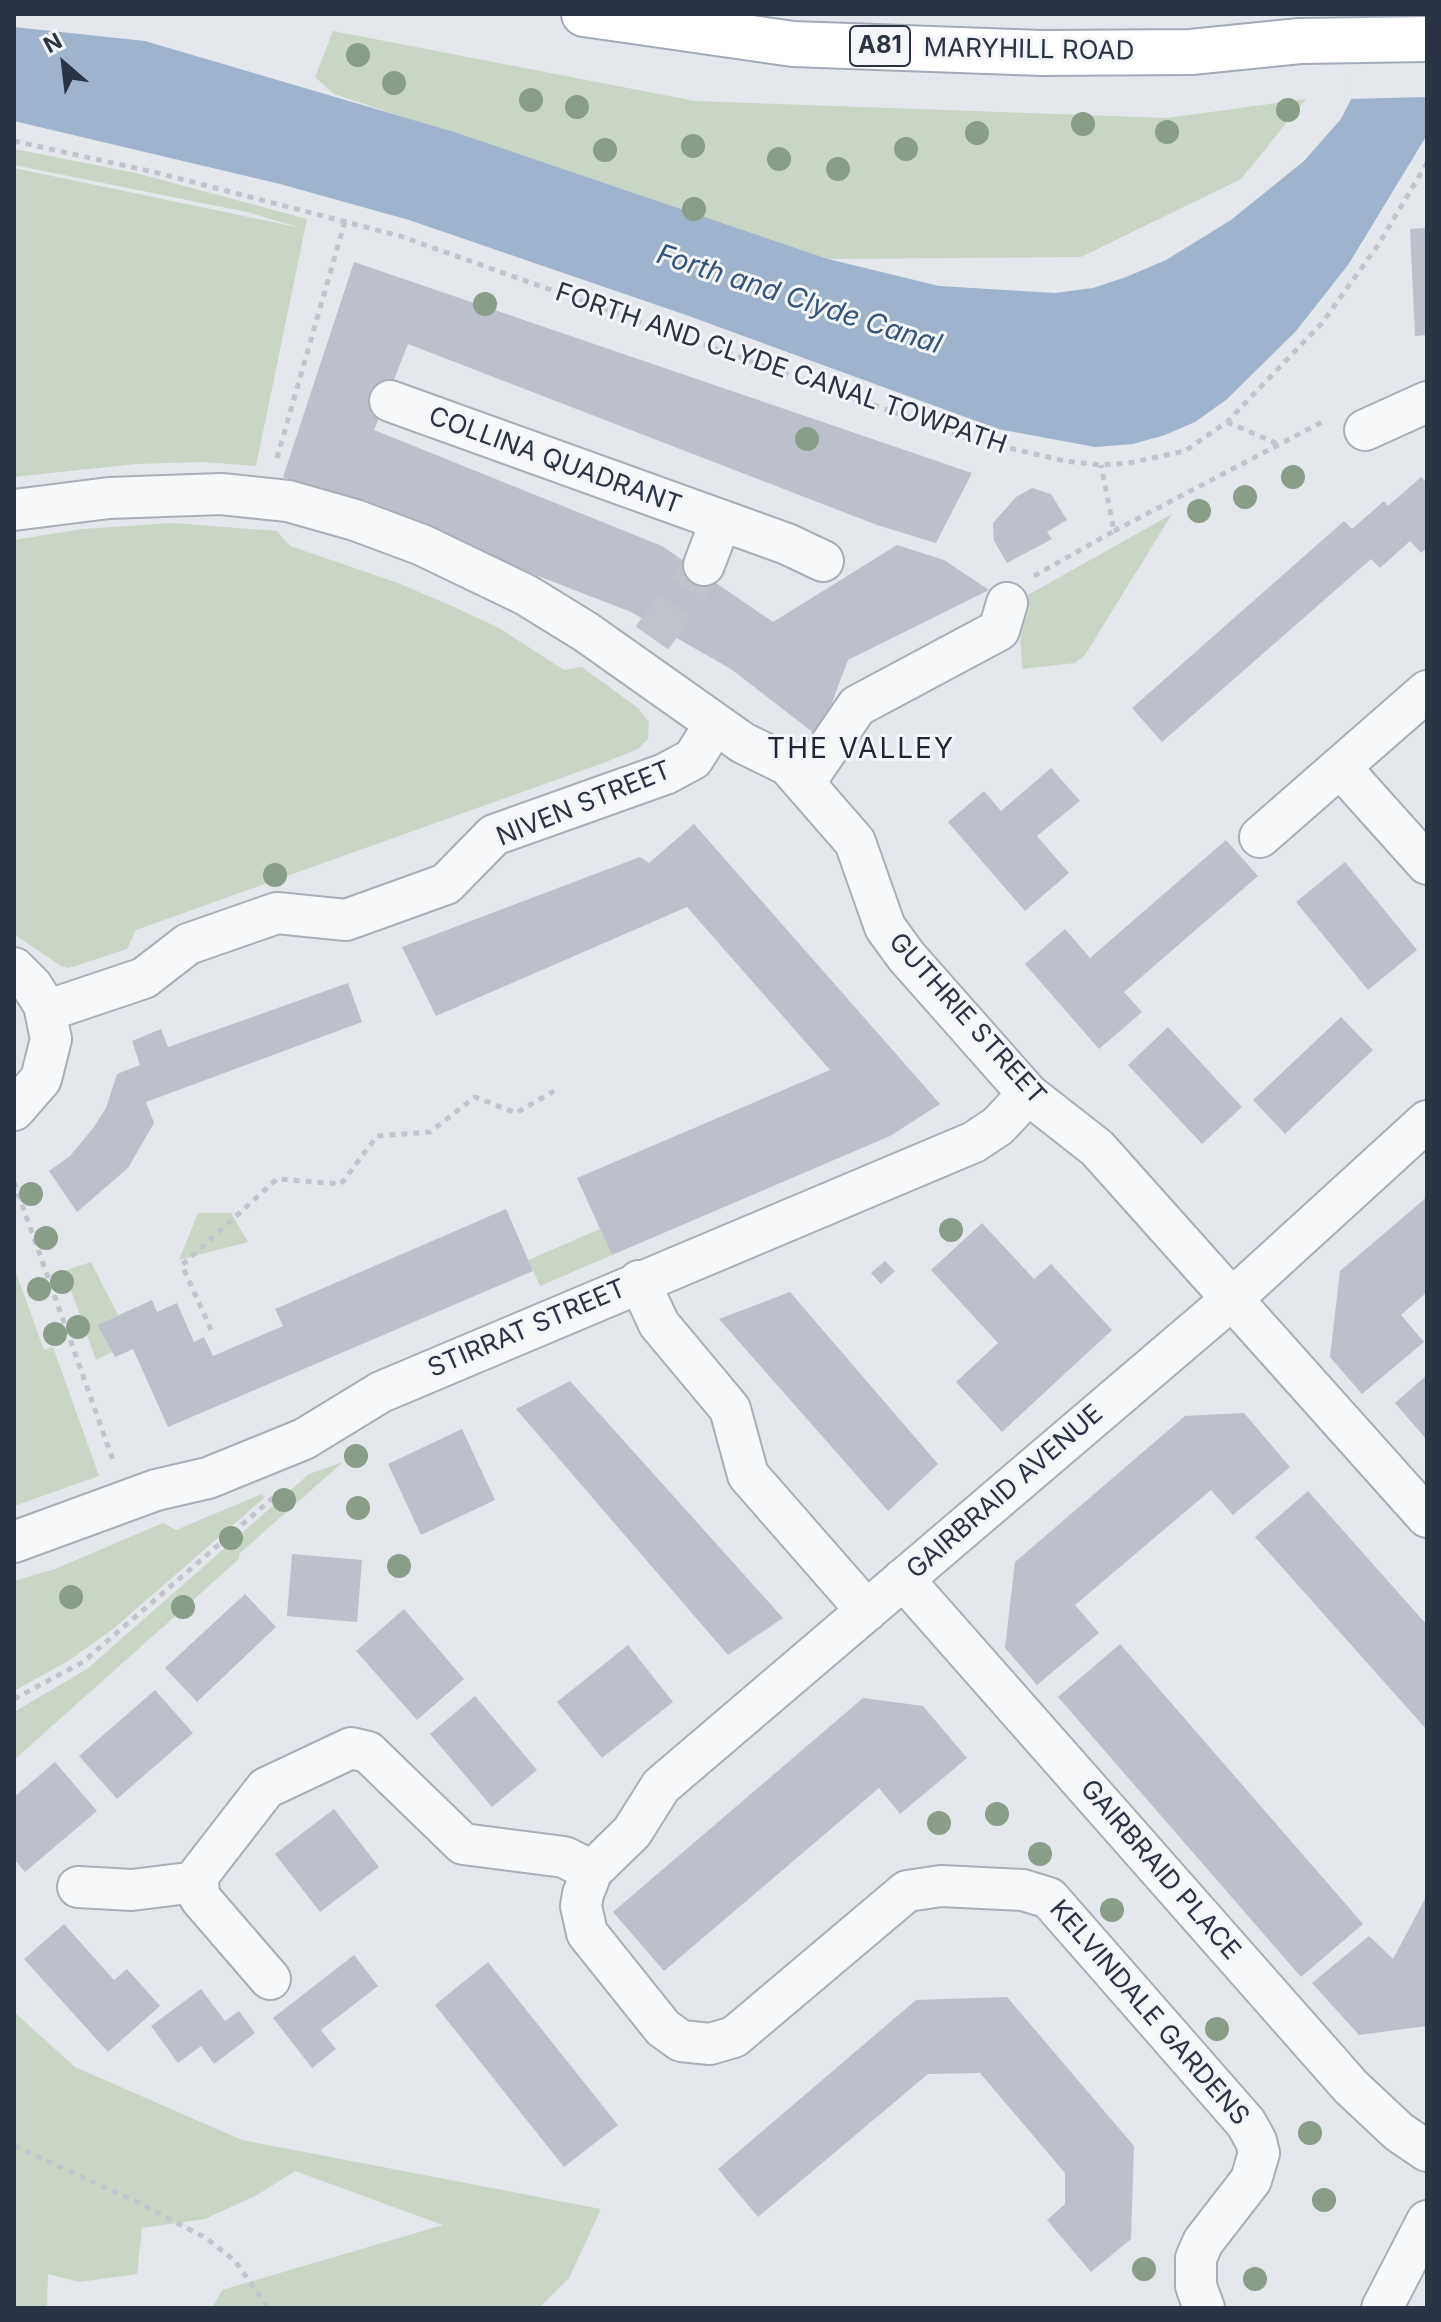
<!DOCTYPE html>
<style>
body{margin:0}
#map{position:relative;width:1441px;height:2322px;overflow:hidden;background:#e4e7ec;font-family:Inter,sans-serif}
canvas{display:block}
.frame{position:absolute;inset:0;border:16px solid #2b3445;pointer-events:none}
.north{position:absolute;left:24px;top:24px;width:80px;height:80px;-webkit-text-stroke:6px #f4f6f9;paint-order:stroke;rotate:332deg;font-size:22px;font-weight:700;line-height:32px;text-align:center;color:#2b3445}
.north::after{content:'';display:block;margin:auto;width:28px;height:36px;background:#2b3445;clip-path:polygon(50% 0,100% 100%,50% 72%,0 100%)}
</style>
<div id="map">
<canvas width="1441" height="2322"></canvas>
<div class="frame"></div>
<div class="north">N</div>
</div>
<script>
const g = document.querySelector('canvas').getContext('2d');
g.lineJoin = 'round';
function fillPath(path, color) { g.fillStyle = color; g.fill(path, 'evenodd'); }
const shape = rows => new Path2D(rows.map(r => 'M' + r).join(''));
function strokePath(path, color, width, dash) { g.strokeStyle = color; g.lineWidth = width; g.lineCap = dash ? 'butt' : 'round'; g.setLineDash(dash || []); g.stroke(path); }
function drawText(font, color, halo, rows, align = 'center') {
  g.font = font + ' Inter,sans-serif'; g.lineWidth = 6; g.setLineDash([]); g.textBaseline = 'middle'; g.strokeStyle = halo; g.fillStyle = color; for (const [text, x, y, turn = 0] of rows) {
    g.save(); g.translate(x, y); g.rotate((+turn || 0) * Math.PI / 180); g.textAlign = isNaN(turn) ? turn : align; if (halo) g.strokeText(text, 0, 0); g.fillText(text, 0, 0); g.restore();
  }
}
fillPath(shape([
 [333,31,695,101,1167,118,1306,99,1241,179,1081,257,828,259,334,94,315,77],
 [14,149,136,173,307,219,256,466,203,462,136,464,14,477,14,168,301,228,247,212,14,165],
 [1172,514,1085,655,1075,663,1022,669,1019,612,1026,596],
 [172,523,277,531,290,546,398,583,452,606,499,628,564,670,582,667,638,708,649,722,648,739,638,749,606,762,136,930,127,949,69,968,61,966,14,934,14,540,82,529],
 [198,1213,231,1213,248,1242,179,1260],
 [600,1229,612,1255,540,1286,528,1260],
 [91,1262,118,1315,97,1325,112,1352,96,1360,64,1271],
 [14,1267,44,1350,53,1347,99,1476,14,1506],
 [343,1462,239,1554,239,1559,14,1760,14,1712,87,1669,309,1474],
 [262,1494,264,1498,113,1629,68,1661,14,1691,14,1581,55,1569,163,1523,176,1530],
 [14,2012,75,2067,242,2140,601,2209,569,2278,539,2308,212,2308,222,2290,443,2225,295,2171,257,2195,205,2219,142,2228,137,2274,79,2282,48,2274,47,2308,14,2308]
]), '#c9d6c5');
fillPath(shape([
 [1427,14,1427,135,1348,265,1296,331,1226,400,1195,422,1165,435,1133,444,1095,447,998,429,686,315,409,220,280,184,14,121,14,27,145,41,454,132,828,259,939,286,1055,293,1093,288,1126,277,1166,260,1231,220,1304,161,1341,119,1351,99]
]), '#9fb4cc');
fillPath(shape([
 [1352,14,1427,14,1427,97,1347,99]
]), '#e4e7ec');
fillPath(shape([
 [1427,228,1427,335,1415,336,1410,229],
 [354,262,972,473,936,543,877,525,408,344,374,430,662,546,773,622,897,545,944,560,989,590,848,660,819,737,731,669,631,612,283,477],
 [1421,477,1427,483,1427,548,1421,553,1410,541,1380,568,1371,559,1162,742,1132,708,1344,521,1352,529,1384,501,1388,506],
 [1032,488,1051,494,1067,520,1047,532,1052,539,1007,563,994,541,993,523,1016,497],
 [1051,768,1080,801,1037,836,1069,873,1025,911,948,822,984,791,1001,811],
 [694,824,940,1104,890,1136,612,1255,577,1178,830,1070,687,907,436,1016,402,947,640,857,649,863],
 [1226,840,1258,876,1124,992,1142,1012,1099,1049,1025,964,1065,929,1090,958],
 [1345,862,1417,950,1368,990,1296,902],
 [348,983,362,1022,146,1102,154,1123,128,1168,77,1212,49,1171,70,1156,94,1127,106,1108,117,1074,140,1065,132,1041,161,1029,168,1047],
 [1341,1017,1373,1050,1285,1134,1253,1100],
 [1168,1027,1242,1107,1202,1144,1128,1065],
 [1427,1197,1427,1292,1401,1315,1424,1342,1362,1394,1330,1357,1340,1271],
 [506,1209,533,1271,168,1427,133,1349,115,1357,97,1325,152,1300,157,1312,177,1303,194,1342,204,1337,213,1356,283,1326,275,1309],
 [982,1223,1034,1279,1051,1264,1112,1330,1002,1432,956,1382,998,1343,931,1270],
 [885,1261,895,1271,881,1284,871,1273],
 [790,1292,938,1464,888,1511,719,1319],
 [1427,1375,1427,1440,1395,1403],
 [570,1381,783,1618,728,1655,516,1409],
 [1244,1413,1290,1467,1233,1515,1211,1490,1075,1605,1099,1633,1037,1685,1005,1648,1015,1562,1185,1416],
 [462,1429,495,1500,421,1535,388,1464],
 [1308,1491,1427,1625,1427,1730,1255,1537],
 [292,1554,362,1560,357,1622,287,1616],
 [245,1594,276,1627,197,1702,165,1668],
 [404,1609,464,1679,417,1720,356,1651],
 [1120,1644,1363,1924,1301,1977,1058,1697],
 [628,1645,673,1702,602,1758,557,1702],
 [155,1690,193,1733,117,1799,79,1756],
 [475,1696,537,1770,492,1807,430,1734],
 [863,1698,923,1706,967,1758,900,1814,879,1788,664,1971,613,1912],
 [55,1762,97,1811,25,1872,14,1859,14,1797],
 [334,1809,379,1867,320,1912,275,1854],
 [1427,1895,1427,2026,1359,2035,1312,1983,1369,1936,1393,1959],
 [64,1924,114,1980,127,1969,160,2006,108,2052,24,1959],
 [354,1955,378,1986,321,2030,336,2049,312,2068,273,2018],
 [488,1962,618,2125,564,2167,435,2005],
 [201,1989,225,2021,239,2011,255,2033,214,2064,201,2046,178,2063,151,2026],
 [1007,1997,1134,2146,1131,2239,1091,2272,1047,2220,1065,2204,1065,2173,980,2073,928,2074,758,2217,718,2169,916,2000]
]), '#bbc0ca');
strokePath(shape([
 [652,638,704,565]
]), '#bfc3cb', 40, [40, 20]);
const minor = shape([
 [390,401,787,544,823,561],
 [1365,430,1427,402],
 [14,510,109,498,221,494,288,501,355,520,422,545,526,595,586,632,743,743,788,765,855,842,885,927,906,956,1028,1094,1097,1148,1427,1517],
 [704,565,721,520],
 [1340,767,1427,864],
 [805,782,857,706,999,630,1007,603],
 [1260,837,1427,691],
 [14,968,32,986,44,1005,51,1039,41,1079,14,1110],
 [46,1011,144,978,188,944,277,913,346,920,446,884,494,835,665,774,693,759,715,724],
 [639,1281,659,1324,730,1409,748,1475,867,1611],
 [14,1542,156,1490,208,1478,304,1439,381,1392,974,1142,998,1126,1028,1094],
 [903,1579,1351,2087,1399,2132,1427,2151],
 [78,1887,132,1890,196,1882],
 [270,1979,200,1898,197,1877,266,1788,351,1748,368,1752,463,1844,564,1857,592,1871],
 [1204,2308,1196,2286,1196,2258,1203,2242,1251,2180,1259,2153,1256,2141,1246,2123,1049,1898,1023,1890,941,1886,907,1891,734,2037,710,2044,681,2041,663,2028,587,1933,581,1906,583,1894,592,1871,632,1832,661,1786,1232,1299,1427,1121],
 [1382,2308,1427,2221]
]);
const major = shape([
 [584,14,793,44,1042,53,1191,52,1300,41,1427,39]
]);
strokePath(minor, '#a9aeb7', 44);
strokePath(major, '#a3abb8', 48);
strokePath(shape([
 [14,141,158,173,400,236,966,438,1065,461,1101,465,1129,463,1185,451,1227,422,1322,323,1378,245,1427,163],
 [1227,422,1278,444],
 [277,458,345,221],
 [1114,531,1326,420],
 [1034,576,1114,531,1101,465],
 [14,1182,114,1463],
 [211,1330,182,1265,277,1179,341,1184,377,1136,430,1132,475,1097,516,1113,559,1088],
 [14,1699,83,1662,274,1497],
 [14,2146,135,2201,206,2238,235,2261,268,2308]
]), '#c2c5cb', 5, [6, 6]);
strokePath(minor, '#f7f8fa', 40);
strokePath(major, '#fff', 44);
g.fillStyle = '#899d89';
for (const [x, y] of [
 [358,55],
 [394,83],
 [531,100],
 [577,107],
 [1288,110],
 [1083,124],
 [1167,132],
 [977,133],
 [693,146],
 [906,149],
 [605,150],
 [779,159],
 [838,169],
 [694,209],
 [485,304],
 [807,439],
 [1293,477],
 [1245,497],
 [1199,511],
 [275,875],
 [31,1194],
 [951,1230],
 [46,1238],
 [62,1282],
 [39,1289],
 [78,1327],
 [55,1334],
 [356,1456],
 [284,1500],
 [358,1508],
 [231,1538],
 [399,1566],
 [71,1597],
 [183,1607],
 [997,1814],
 [939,1823],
 [1040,1854],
 [1112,1910],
 [1217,2029],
 [1310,2133],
 [1324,2200],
 [1144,2269],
 [1255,2279]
]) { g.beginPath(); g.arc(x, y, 12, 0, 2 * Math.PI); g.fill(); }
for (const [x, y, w] of [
 [880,46,60]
]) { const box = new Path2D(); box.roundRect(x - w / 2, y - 20, w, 40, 6); g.fillStyle = '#f4f6f9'; g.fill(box); strokePath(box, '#2b3445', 2); }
drawText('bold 24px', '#2b3445', null, [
 ["A81",880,46]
]);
drawText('26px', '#2b3445', '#f4f6f9', [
 ["MARYHILL ROAD",1029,50,1],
 ["FORTH AND CLYDE CANAL TOWPATH",781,369,19],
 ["COLLINA QUADRANT",555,461,20],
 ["NIVEN STREET",584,804,-22],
 ["GUTHRIE STREET",967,1019,48],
 ["STIRRAT STREET",527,1329,-23],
 ["GAIRBRAID AVENUE",1005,1492,-41],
 ["GAIRBRAID PLACE",1160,1870,49],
 ["KELVINDALE GARDENS",1149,2013,49]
]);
drawText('italic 28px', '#34527a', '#f4f6f9', [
 ["Forth and Clyde Canal",799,300,18]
]);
g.letterSpacing = '2px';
drawText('28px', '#1d2536', '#f4f6f9', [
 ["THE VALLEY",861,750]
]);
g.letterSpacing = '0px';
</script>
